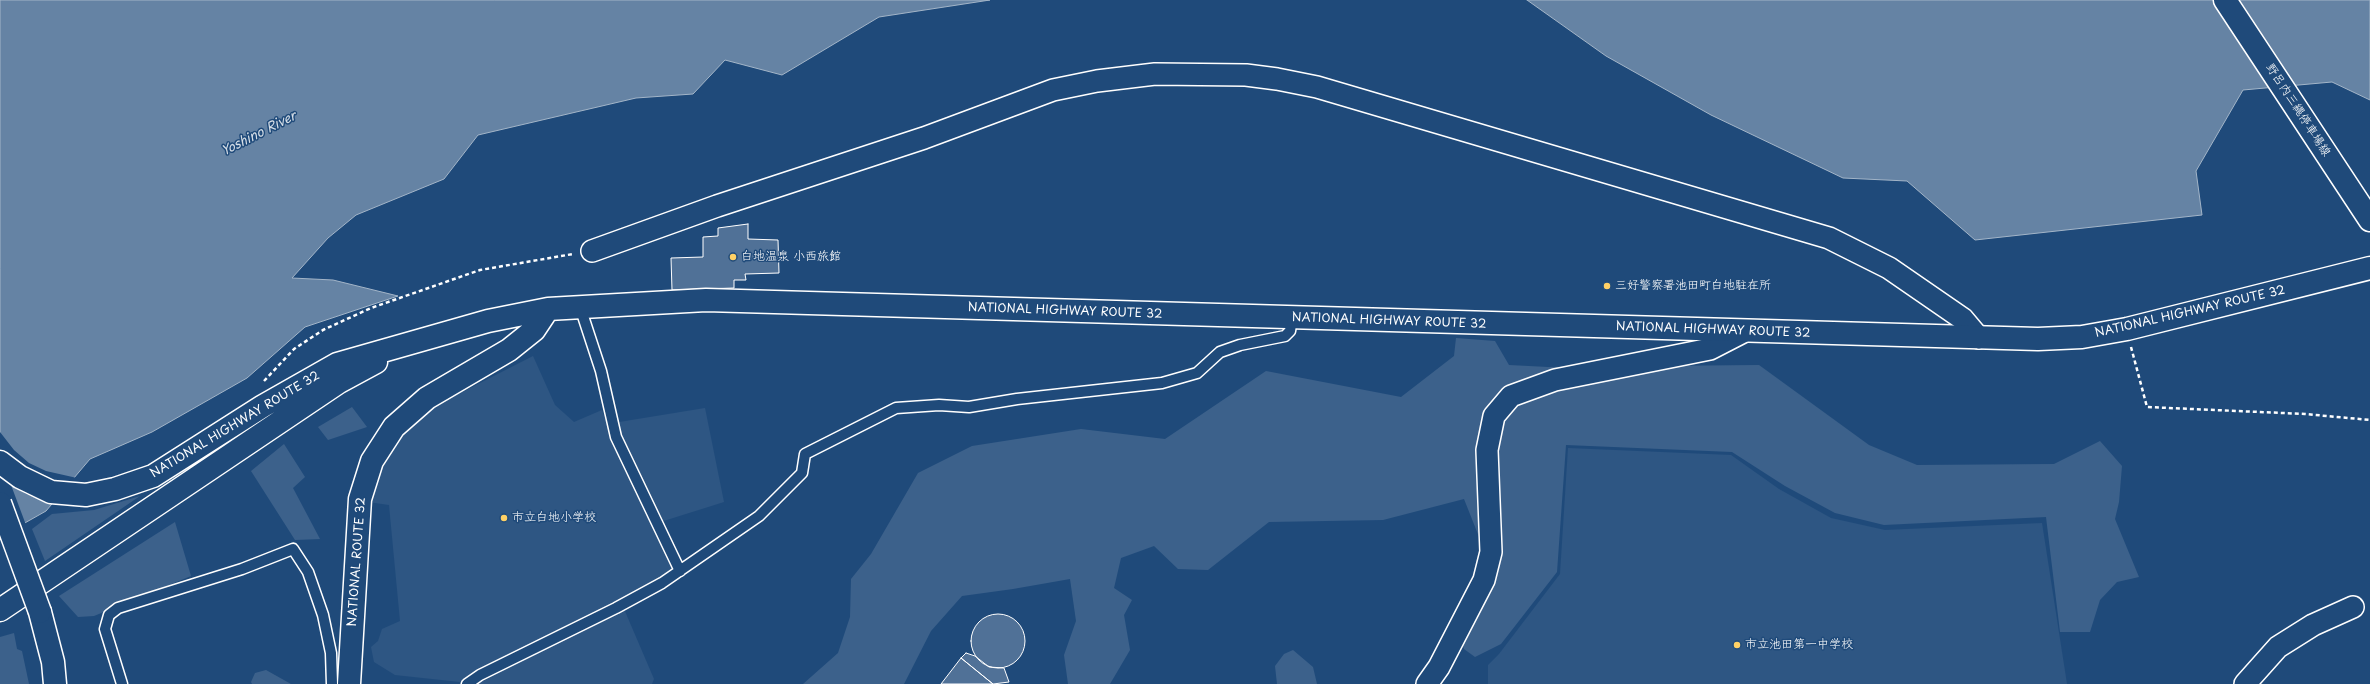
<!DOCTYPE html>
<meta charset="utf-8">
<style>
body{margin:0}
canvas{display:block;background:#1f4a7a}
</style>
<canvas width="2370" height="684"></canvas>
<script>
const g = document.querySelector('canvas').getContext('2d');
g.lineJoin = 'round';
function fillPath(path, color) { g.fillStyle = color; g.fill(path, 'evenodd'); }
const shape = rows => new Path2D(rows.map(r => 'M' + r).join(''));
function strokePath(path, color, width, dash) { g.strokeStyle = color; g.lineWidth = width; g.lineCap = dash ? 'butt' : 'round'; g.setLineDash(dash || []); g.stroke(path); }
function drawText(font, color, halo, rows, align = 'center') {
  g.font = font + ' "Playpen Sans","Klee One",sans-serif'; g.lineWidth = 3; g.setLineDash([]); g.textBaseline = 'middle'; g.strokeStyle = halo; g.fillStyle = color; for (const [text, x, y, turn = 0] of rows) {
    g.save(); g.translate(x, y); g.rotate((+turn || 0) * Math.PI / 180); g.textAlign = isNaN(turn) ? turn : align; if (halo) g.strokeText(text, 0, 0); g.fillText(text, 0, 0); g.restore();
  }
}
fillPath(shape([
 [533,356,555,405,574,422,602,410,607,424,705,408,724,502,654,524,674,569,659,580,477,671,460,682,395,675,374,662,371,647,378,641,382,629,400,621,389,505,368,502,379,463,399,437,431,408],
 [1568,448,1731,455,1779,489,1831,518,1885,530,2042,523,2067,684,1488,684,1488,665,1499,654,1560,574],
 [624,609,654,679,652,684,477,684]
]), '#2e5683');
fillPath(shape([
 [1456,338,1495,341,1509,365,1548,367,1759,365,1869,445,1917,465,2054,464,2100,441,2122,466,2119,502,2115,519,2139,577,2117,582,2100,600,2090,632,2060,632,2046,517,1884,525,1835,513,1785,486,1732,452,1566,445,1557,572,1501,644,1475,657,1464,649,1459,634,1483,547,1464,499,1383,520,1269,522,1208,570,1178,569,1154,546,1121,558,1114,588,1132,600,1124,615,1130,650,1110,684,1068,684,1064,655,1076,621,1070,579,1013,589,962,596,931,631,904,684,803,684,838,653,850,617,851,579,871,554,918,473,972,446,1081,429,1165,439,1266,371,1401,397,1454,356],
 [352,407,367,427,328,440,318,427],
 [284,444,305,477,293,488,320,539,295,540,251,471],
 [140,496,45,561,32,529,52,514,94,510],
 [175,522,191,576,94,616,78,617,59,596],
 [14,633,17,649,22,651,29,684,0,684,0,637],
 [1293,650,1313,667,1317,684,1277,684,1275,666,1284,654],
 [266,670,291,684,252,684,251,682,255,673]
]), '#3c618b');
const water = shape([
 [0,0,990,0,879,17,782,75,725,60,693,94,636,98,478,135,444,179,356,215,328,238,292,278,333,280,398,296,305,327,247,378,152,432,90,459,46,511,0,537,0,0],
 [1527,0,2370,0,2370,100,2332,82,2243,90,2196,171,2202,215,1975,240,1907,181,1843,178,1711,115,1606,56,1527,0]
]);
fillPath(water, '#6583a4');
strokePath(water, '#a3b5c8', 1);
fillPath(shape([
 [0,432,14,450,29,463,46,471,77,478,55,504,26,494,11,485,26,525,0,539]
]), '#1f4a7a');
const building = shape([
 [748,224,748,239,778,240,779,273,745,274,746,280,734,280,734,288,672,290,671,258,703,257,703,237,718,236,718,228,748,224],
 '971 641a27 27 0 1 1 54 0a27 27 0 1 1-54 0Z',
 [966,653,975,656,989,667,1004,668,1009,682,993,684,961,658,966,653],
 [961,658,993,684,941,684,961,658]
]);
fillPath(building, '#507197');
strokePath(building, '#fff', 1);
const lane = shape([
 [580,307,601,371,616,437,680,571],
 [122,684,105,629,109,615,118,608,242,569,293,549,308,572,323,615,331,653,332,684],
 [467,684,480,675,616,608,662,583,759,516,802,473,805,454,896,408,939,405,969,407,1017,399,1162,383,1197,373,1220,352,1240,345,1285,336,1290,331,1292,318]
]);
const street = shape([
 [592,251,717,206,924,138,1053,90,1097,81,1155,74,1246,75,1277,79,1317,87,1829,238,1889,268,1963,319,1979,338],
 [1427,684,1439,667,1484,580,1491,552,1487,450,1494,416,1511,396,1555,380,1710,349,1745,331],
 [2245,684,2278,647,2313,625,2353,607]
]);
const secondary = shape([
 [2225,0,2370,220]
]);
const highway = shape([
 [0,462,20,477,51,492,86,495,115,489,153,476,263,406,337,364,488,321,548,309,706,300,2038,339,2082,337,2127,329,2370,268],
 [0,610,339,382,376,362],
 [40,612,53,662,55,684],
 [349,684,360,499,372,461,394,427,427,398,509,350,534,330,548,309]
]);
strokePath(lane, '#fff', 13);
strokePath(street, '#fff', 24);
strokePath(secondary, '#fff', 25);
strokePath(highway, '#fff', 25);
strokePath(shape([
 [2131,347,2147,407,2305,414,2370,420],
 [264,381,294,349,323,330,371,308,480,270,573,254]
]), '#fff', 2.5, [4, 3]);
strokePath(lane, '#1f4a7a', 10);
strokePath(street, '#1f4a7a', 21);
strokePath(secondary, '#1f4a7a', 22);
strokePath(highway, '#1f4a7a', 22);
const highwayBridge = shape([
 [0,503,40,612]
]);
strokePath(highwayBridge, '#fff', 25, []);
strokePath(highwayBridge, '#1f4a7a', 22);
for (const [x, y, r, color] of [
 [733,257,4,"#ffd166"],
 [1607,286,4,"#ffd166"],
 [504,518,4,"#ffd166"],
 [1737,645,4,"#ffd166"]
]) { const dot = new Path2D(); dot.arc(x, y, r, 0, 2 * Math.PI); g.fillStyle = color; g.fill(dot); strokePath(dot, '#1f4a7a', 1.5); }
drawText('12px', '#fff', '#1f4a7a', [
 ["野呂内三縄停車場線",2298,110,57],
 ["NATIONAL HIGHWAY ROUTE 32",1065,311,2],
 ["NATIONAL HIGHWAY ROUTE 32",2190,312,-13],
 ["NATIONAL HIGHWAY ROUTE 32",1389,321,2],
 ["NATIONAL HIGHWAY ROUTE 32",1713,330,2],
 ["NATIONAL HIGHWAY ROUTE 32",235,425,-31],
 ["NATIONAL ROUTE 32",357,562,-86]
]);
drawText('12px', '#fff', '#1f4a7a', [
 ["白地温泉 小西旅館",741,257],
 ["三好警察署池田町白地駐在所",1615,286],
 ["市立白地小学校",512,518],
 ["市立池田第一中学校",1745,645]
], 'left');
drawText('italic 13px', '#d8e0e8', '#1f4a7a', [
 ["Yoshino River",259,134,-27]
]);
</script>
